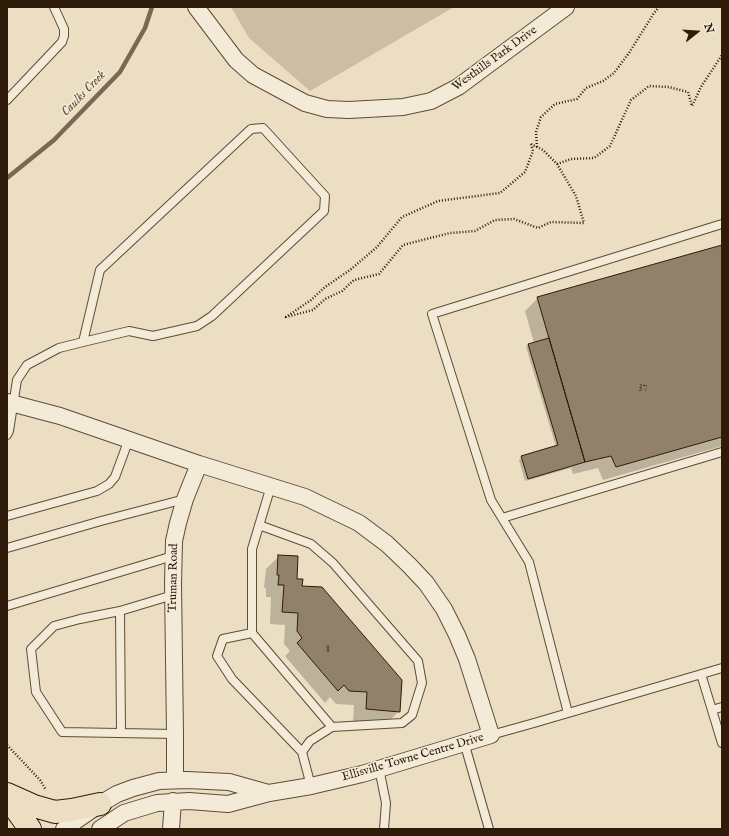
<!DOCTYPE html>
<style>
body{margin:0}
#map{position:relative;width:729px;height:836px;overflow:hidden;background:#ecdec2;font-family:"IM FELL English",serif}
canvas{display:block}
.frame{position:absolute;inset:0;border:8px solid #2e1b0a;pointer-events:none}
.north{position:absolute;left:677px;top:12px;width:40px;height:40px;-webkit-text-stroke:3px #f3ead7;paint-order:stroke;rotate:73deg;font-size:11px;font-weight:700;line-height:16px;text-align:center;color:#2e1b0a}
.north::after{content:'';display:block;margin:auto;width:14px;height:18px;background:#2e1b0a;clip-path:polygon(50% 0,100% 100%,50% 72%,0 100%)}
</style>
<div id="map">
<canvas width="729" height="836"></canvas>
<div class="frame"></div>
<div class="north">N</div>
</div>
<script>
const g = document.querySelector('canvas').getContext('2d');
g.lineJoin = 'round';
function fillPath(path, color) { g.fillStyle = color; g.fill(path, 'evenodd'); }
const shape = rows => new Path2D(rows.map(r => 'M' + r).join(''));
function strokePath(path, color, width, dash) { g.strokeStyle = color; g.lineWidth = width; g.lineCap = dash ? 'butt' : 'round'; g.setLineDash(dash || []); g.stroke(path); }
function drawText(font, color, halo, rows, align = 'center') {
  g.font = font + ' "IM FELL English",serif'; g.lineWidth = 3; g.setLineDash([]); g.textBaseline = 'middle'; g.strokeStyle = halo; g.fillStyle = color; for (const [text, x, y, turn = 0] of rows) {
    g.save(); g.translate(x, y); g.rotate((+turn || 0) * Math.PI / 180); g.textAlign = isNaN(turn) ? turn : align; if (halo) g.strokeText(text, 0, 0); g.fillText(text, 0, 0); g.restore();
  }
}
fillPath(shape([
 [231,7,454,7,310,91,249,38]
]), '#ccbda3');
fillPath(shape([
 [722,246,722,446,603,480,598,468,573,474,571,468,525,481,519,460,522,457,556,447,526,347,529,344,534,343,525,311,538,298],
 [279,556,301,587,399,711,386,724,353,722,354,705,336,704,330,697,325,703,285,656,290,651,284,644,285,625,270,624,271,597,266,597,266,588,264,588,266,569]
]), '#0003');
strokePath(shape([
 [7,178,54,140,120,72,145,28,152,7]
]), '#796853', 4.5);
const building = shape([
 [722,245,722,437,616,467,611,456,585,462,537,297,722,245],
 [549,338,585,462,528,479,521,456,558,445,528,344,549,338],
 [278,555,298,556,297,579,303,579,302,586,322,587,402,680,400,712,366,709,367,692,349,691,344,685,338,691,297,643,302,638,297,631,298,613,282,612,284,585,278,585,279,575,277,575,278,555]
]);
fillPath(building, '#91806a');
strokePath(building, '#2e1b0a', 1);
const lane = shape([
 [7,100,62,42,64,36,64,29,54,7],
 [722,224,432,314,491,500,502,518,722,452],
 [7,435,9,431,17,380,27,365,59,348,83,342,129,331,153,336,197,326,212,316,324,211,325,196,263,128,251,129,100,270,83,342],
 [271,486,252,549,252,633,332,727],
 [7,516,97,491,109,484,115,477,129,439],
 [502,518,529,562,568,713],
 [259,525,311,544,333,563,418,661,422,683,412,715,402,723,332,727,310,741,302,752,311,786],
 [7,548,101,521,185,499],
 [173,595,120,611,80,619,54,626,31,649,36,692,62,732,175,734],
 [7,606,173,556],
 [120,611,121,733],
 [252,633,223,639,217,656,232,679,302,752],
 [701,674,722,743],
 [712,710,722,707],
 [491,735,534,723,722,668],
 [464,742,489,829],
 [379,768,386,803,384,829]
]);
const street = shape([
 [196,7,236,60,253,75,305,103,327,109,349,110,403,107,431,101,458,87,566,7],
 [7,402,60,416,199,464,185,499,178,523,174,541,173,584,175,734,175,780],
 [64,829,100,804,117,794,133,788,159,781,187,780,229,782,268,793],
 [100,829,124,813,157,803,189,801,228,804,269,793,311,786,362,774,491,735,467,659,457,635,444,609,426,583,409,565,387,544,359,523,305,497,199,464],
 [171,829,173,801]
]);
const highway = shape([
 [7,794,34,806,55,812,72,810,100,804],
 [7,797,30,829]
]);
strokePath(lane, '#5e4c38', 10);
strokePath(street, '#5e4c38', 18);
strokePath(highway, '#2e1b0a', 24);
strokePath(shape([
 [531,144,543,150,557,164,576,196,584,223,551,222,538,228,514,219,495,220,475,231,450,233,403,245,379,274,354,280,342,291,325,299,313,310,286,317,311,300,325,287,350,270,377,247,402,217,438,201,500,193,525,172,533,151,531,144],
 [537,147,536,132,541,117,555,104,577,99,586,88,603,81,614,73,629,53,654,13,659,7],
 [557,164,571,159,594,158,610,146,631,100,649,86,669,87,688,92,692,106,701,87,722,55],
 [7,745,40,780,46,790]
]), '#2e1b0a', 2.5, [1, 2]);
strokePath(lane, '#f3ead7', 8);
strokePath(street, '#f3ead7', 16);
strokePath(highway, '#ecdec2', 22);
drawText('10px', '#473422', null, [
 ["37",643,387],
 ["8",328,650]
]);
drawText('12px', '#2e1b0a', '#f3ead7', [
 ["Westhills Park Drive",495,59,-36],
 ["Truman Road",174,578,-89],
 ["Ellisville Towne Centre Drive",413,758,-16]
]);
drawText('italic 13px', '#604f3a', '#f3ead7', [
 ["Caulks Creek",84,94,-46]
]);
</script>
